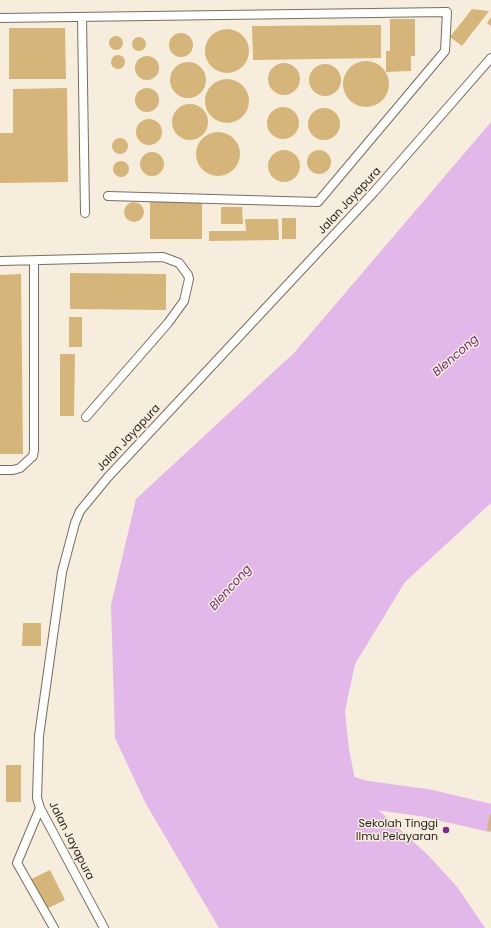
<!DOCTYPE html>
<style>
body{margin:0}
canvas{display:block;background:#f7eddd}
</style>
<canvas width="491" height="928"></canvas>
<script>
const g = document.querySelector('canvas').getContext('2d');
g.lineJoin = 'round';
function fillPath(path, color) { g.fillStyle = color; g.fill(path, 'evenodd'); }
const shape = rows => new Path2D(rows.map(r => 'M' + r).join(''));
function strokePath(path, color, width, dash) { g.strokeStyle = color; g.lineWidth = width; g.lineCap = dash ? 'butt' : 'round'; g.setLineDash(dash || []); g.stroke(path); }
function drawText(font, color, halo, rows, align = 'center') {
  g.font = font + ' Poppins,sans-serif'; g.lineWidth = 3; g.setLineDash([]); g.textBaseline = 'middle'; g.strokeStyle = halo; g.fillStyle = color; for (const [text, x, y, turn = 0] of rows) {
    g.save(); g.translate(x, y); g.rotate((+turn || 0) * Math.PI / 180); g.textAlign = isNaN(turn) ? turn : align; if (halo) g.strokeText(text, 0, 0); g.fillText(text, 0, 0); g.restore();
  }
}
fillPath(shape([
 [491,122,491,503,405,582,355,664,345,711,349,749,356,785,362,794,372,804,429,856,458,888,485,928,219,928,146,804,115,738,111,605,136,499,294,353]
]), '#e2b7ea');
strokePath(shape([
 [326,783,362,794,426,803,491,818]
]), '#e2b7ea', 28);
fillPath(shape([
 [472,9,489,11,462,46,450,37],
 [491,17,491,26,487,23],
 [390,19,415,19,415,56,411,56,411,71,386,72,386,51,390,51],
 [381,25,381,58,253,60,252,26],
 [9,28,65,28,66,79,9,79],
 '205 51a22 22 0 1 1 44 0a22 22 0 1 1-44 0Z',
 '169 45a12 12 0 1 1 24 0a12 12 0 1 1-24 0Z',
 '109 43a7 7 0 1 1 14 0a7 7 0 1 1-14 0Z',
 '132 44a7 7 0 1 1 14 0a7 7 0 1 1-14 0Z',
 '111 62a7 7 0 1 1 14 0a7 7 0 1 1-14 0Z',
 '135 68a12 12 0 1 1 24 0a12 12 0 1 1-24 0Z',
 '343 84a23 23 0 1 1 46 0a23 23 0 1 1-46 0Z',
 '170 80a18 18 0 1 1 36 0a18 18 0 1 1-36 0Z',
 '268 79a16 16 0 1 1 32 0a16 16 0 1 1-32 0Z',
 '309 80a16 16 0 1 1 32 0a16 16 0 1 1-32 0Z',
 '205 101a22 22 0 1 1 44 0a22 22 0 1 1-44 0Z',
 '135 100a12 12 0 1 1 24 0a12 12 0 1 1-24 0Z',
 [67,88,68,182,0,183,0,133,13,133,13,89],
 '172 122a18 18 0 1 1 36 0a18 18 0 1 1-36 0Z',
 '267 123a16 16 0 1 1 32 0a16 16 0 1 1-32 0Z',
 '308 124a16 16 0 1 1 32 0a16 16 0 1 1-32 0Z',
 '136 132a13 13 0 1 1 26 0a13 13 0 1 1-26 0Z',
 '196 154a22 22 0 1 1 44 0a22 22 0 1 1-44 0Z',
 '112 146a8 8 0 1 1 16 0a8 8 0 1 1-16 0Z',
 '307 162a12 12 0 1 1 24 0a12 12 0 1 1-24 0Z',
 '268 166a16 16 0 1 1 32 0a16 16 0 1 1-32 0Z',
 '140 164a12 12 0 1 1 24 0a12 12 0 1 1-24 0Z',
 '113 169a8 8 0 1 1 16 0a8 8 0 1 1-16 0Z',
 [150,200,202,200,202,239,150,239],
 '124 212a10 10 0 1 1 20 0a10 10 0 1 1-20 0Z',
 [221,207,242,207,243,224,221,224],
 [282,218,296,218,296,239,282,239],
 [245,219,278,219,279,240,209,241,209,231,246,231],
 [70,273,166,274,166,310,70,309],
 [21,274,23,454,0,454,0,275],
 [69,317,82,317,82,347,69,347],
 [60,354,75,354,74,416,60,416],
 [23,623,41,623,41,646,22,646],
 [6,765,21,765,21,802,6,802],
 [490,814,491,814,491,831,487,830],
 [50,870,65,900,42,911,27,881]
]), '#d6b57b');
const service = shape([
 [82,17,85,213],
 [0,18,447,12,445,51,318,202,108,196],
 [0,261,163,257,179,263,188,275,189,279,184,301,168,323,86,417],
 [0,470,13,470,20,468,33,456,34,450,34,261],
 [40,808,17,863,54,928],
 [104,928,40,808,37,798,39,736,62,572,75,523,80,511,108,477,374,192,491,58]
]);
strokePath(service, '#766e60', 10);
strokePath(service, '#fff', 8);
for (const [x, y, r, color] of [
 [446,830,4,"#822693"]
]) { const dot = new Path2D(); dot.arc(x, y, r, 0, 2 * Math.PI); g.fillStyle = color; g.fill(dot); strokePath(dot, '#f7eddd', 1.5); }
drawText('11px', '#292620', '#f7eddd', [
 ["Jalan Jayapura",350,201,-47],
 ["Jalan Jayapura",129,438,-47],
 ["Jalan Jayapura",71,841,63]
]);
drawText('11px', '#292620', '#f7eddd', [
 ["Sekolah Tinggi",438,824],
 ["Ilmu Pelayaran",438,837]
], 'right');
drawText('italic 12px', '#683472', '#f7eddd', [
 ["Blencong",456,356,-41],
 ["Blencong",231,588,-48]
]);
</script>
